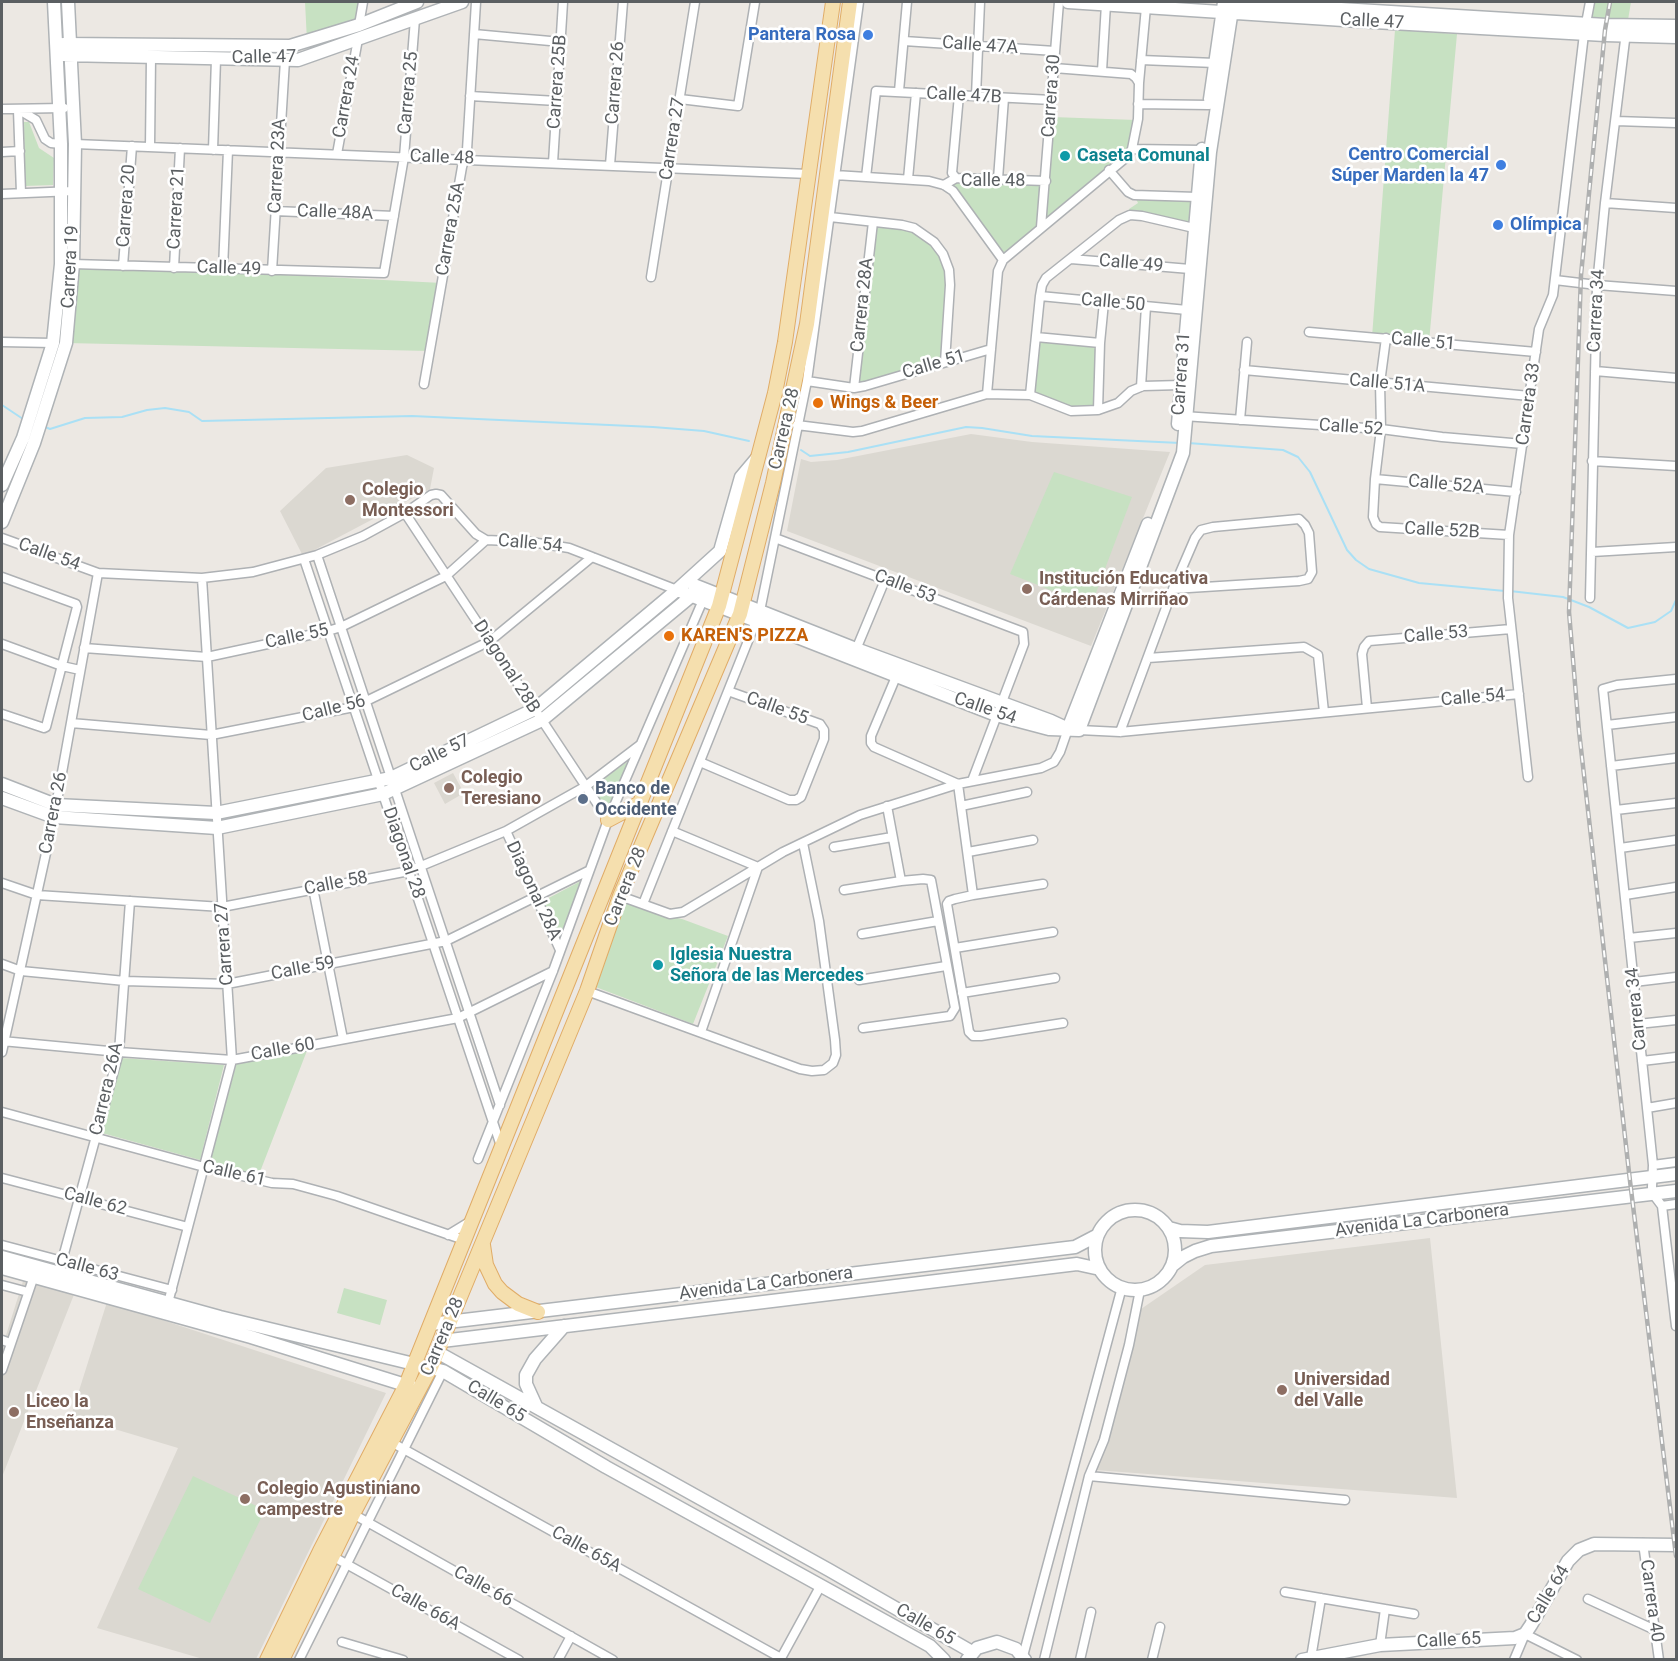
<!DOCTYPE html>
<meta charset="utf-8">
<style>
body{margin:0}
#map{position:relative;width:1678px;height:1661px;overflow:hidden;background:#ece8e3;font-family:Roboto,sans-serif}
canvas{display:block}
.frame{position:absolute;inset:0;border:3px solid #5b5f62;pointer-events:none}
</style>
<div id="map">
<canvas width="1678" height="1661"></canvas>
<div class="frame"></div>
</div>
<script>
const g = document.querySelector('canvas').getContext('2d');
g.lineJoin = 'round';
function fillPath(path, color) { g.fillStyle = color; g.fill(path, 'evenodd'); }
const shape = rows => new Path2D(rows.map(r => 'M' + r).join(''));
function strokePath(path, color, width, dash) { g.strokeStyle = color; g.lineWidth = width; g.lineCap = dash ? 'butt' : 'round'; g.setLineDash(dash || []); g.stroke(path); }
function drawText(font, color, halo, rows, align = 'center') {
  g.font = font + ' Roboto,sans-serif'; g.lineWidth = 5; g.setLineDash([]); g.textBaseline = 'middle'; g.strokeStyle = halo; g.fillStyle = color; for (const [text, x, y, turn = 0] of rows) {
    g.save(); g.translate(x, y); g.rotate((+turn || 0) * Math.PI / 180); g.textAlign = isNaN(turn) ? turn : align; if (halo) g.strokeText(text, 0, 0); g.fillText(text, 0, 0); g.restore();
  }
}
fillPath(shape([
 [971,434,1032,442,1170,452,1091,646,787,531,801,459,811,462,837,460],
 [407,455,434,468,430,489,303,556,280,511,326,468],
 [453,773,464,793,445,804,434,783],
 [1430,1238,1457,1498,1096,1470,1141,1309,1205,1265],
 [24,1278,75,1292,2,1477,2,1348],
 [107,1302,386,1393,256,1659,203,1659,97,1628,178,1448,71,1416]
]), '#dbd8d1');
fillPath(shape([
 [305,2,363,2,359,25,307,41],
 [1590,2,1631,2,1627,26,1586,23],
 [1395,30,1457,34,1429,342,1372,337],
 [1052,117,1136,120,1130,145,1119,161,1042,225],
 [24,122,29,122,39,148,54,158,53,185,25,186],
 [957,179,1044,182,1040,227,1003,258,947,185],
 [1134,195,1197,197,1194,228,1130,215,1129,209,1138,203],
 [873,222,902,225,934,242,949,270,945,362,854,388],
 [73,264,442,283,430,351,66,343],
 [1036,337,1100,343,1098,410,1071,411,1030,395],
 [1054,472,1132,497,1091,606,1010,574],
 [633,758,607,811,591,787],
 [581,881,560,938,541,902],
 [623,901,668,916,682,919,728,936,693,1024,593,986],
 [308,1048,258,1177,209,1161,237,1062],
 [121,1058,224,1065,200,1160,102,1133],
 [344,1288,387,1300,380,1325,337,1313],
 [193,1476,265,1510,210,1623,138,1589]
]), '#c7e1c2');
strokePath(shape([
 [2,405,23,419],
 [43,426,50,429,85,418,122,417,147,410,165,408,189,412,202,421,412,416,653,427,704,431,749,441],
 [1188,443,1283,450,1298,457,1310,472,1347,550,1356,560,1369,569,1419,583,1505,591],
 [801,450,810,456,848,452,966,427,982,428,1032,436,1180,443],
 [1510,591,1563,597,1589,607,1628,628,1655,622,1671,611,1676,600]
]), '#aae0f5', 2);
const street = shape([
 [359,25,363,2],
 [474,34,561,42],
 [904,41,1055,51],
 [1141,60,1215,63],
 [1102,71,1106,4],
 [1139,83,1146,7],
 [899,91,907,2],
 [470,96,557,101],
 [976,96,980,2],
 [680,99,738,106,755,2],
 [1138,104,1209,105],
 [2,109,64,108],
 [18,110,21,193],
 [21,111,36,120,45,139,51,143,61,144],
 [1616,121,1676,123],
 [75,144,809,174],
 [150,147,151,57],
 [1132,149,1202,150],
 [213,150,216,59],
 [2,152,20,151],
 [337,154,358,39],
 [553,163,563,2],
 [610,165,623,2],
 [1109,170,1128,192,1134,195,1197,197],
 [835,175,929,181,944,185,953,191,1003,260],
 [866,177,876,91,1052,100],
 [956,178,952,173,959,95],
 [908,179,916,93],
 [998,179,1004,98],
 [944,185,956,178,1046,181],
 [2,194,74,191],
 [1605,203,1676,208],
 [275,211,394,216],
 [830,217,902,225,914,228,934,242,943,254,949,270,950,285,945,362],
 [1041,227,1059,2],
 [1071,259,1190,269],
 [73,264,384,273,404,157,415,19],
 [123,266,132,146],
 [174,268,180,148],
 [223,269,228,150],
 [272,271,285,60],
 [651,277,695,2],
 [1555,280,1597,285,1676,291],
 [1040,296,1187,310],
 [1309,332,1536,352],
 [1036,337,1100,343],
 [1386,338,1380,383,1381,429,1375,479,1373,517,1376,524,1380,527,1509,535],
 [2,342,53,343],
 [1244,370,1530,396],
 [1595,371,1676,378],
 [807,381,854,388,865,386,991,349],
 [424,384,462,167,467,150,476,2],
 [1141,387,1146,306],
 [854,388,873,222],
 [987,394,998,271,1003,260,1128,156,1132,149,1138,119,1139,83,1136,78,1131,74,1054,68],
 [1030,395,1040,296,1042,285,1046,278,1119,220,1130,215,1142,216,1194,228],
 [1098,410,1100,343,1104,302],
 [1183,416,1381,429,1442,437,1523,444],
 [1240,420,1247,342],
 [797,425,853,432,862,431,987,394,1030,395,1071,411,1098,410,1118,403,1131,391,1143,386,1181,385],
 [1592,461,1676,466],
 [1375,479,1516,492],
 [405,513,608,820],
 [2,538,98,573,202,578,253,572,317,555,363,536,405,513,431,495,436,494,441,495,476,534,486,540,531,542,569,548,677,590],
 [775,538,1023,632,1024,644,972,781],
 [1592,552,1676,547],
 [317,555,500,1105],
 [304,559,501,1146],
 [2,577,76,604,77,607,46,727,44,728,2,714],
 [1590,598,1597,285,1605,203,1626,32],
 [2,644,62,666,80,670],
 [84,648,207,657,328,631,341,627,446,576,486,540],
 [855,652,885,580],
 [1148,658,1304,647,1318,655,1324,712],
 [898,672,871,736,871,743,874,747,958,784,973,895,955,899,949,901,947,904,969,1032,973,1036,981,1036,1063,1023],
 [1676,679,1617,685,1603,689,1653,1165,1652,1187,1653,1194,1662,1206,1676,1326],
 [1367,708,1362,654,1364,647,1369,641,1511,629],
 [71,723,211,735,354,707,490,641,592,557],
 [1607,725,1676,717],
 [1079,730,1120,732,1519,694],
 [1120,732,1173,589,1195,538,1201,530,1213,527,1299,519,1305,525,1309,533,1312,572,1308,579,1299,581,1173,589],
 [700,762,789,800,796,800,801,797,824,739,824,730,820,724,728,691],
 [1611,766,1676,758],
 [1528,777,1508,598,1509,535,1539,329,1553,295,1584,34,1590,2],
 [961,806,1027,792],
 [1616,810,1676,803],
 [506,831,560,950],
 [672,831,758,867,701,1032],
 [834,847,892,837],
 [1620,848,1676,840],
 [968,852,1033,840],
 [2,883,37,895,222,907,409,871,506,831,586,786,640,745],
 [313,888,343,1039],
 [844,890,901,881],
 [973,895,1043,884],
 [1625,895,1676,887],
 [620,896,670,914,683,912,783,852,860,815,958,784,1041,768,1054,762,1060,752,1068,729],
 [643,904,760,611,807,381,859,2],
 [862,934,938,921],
 [1629,938,1676,933],
 [955,948,1053,932],
 [2,964,21,971,125,981,227,984,446,941,588,871],
 [859,980,946,966],
 [1634,982,1676,977],
 [587,991,800,1069,812,1071,824,1070,833,1063,836,1055,835,1040,819,921,803,843],
 [962,993,1055,978],
 [1638,1024,1676,1020],
 [863,1028,950,1016,955,1008,931,880,923,879,901,881,887,806],
 [2,1041,119,1052,232,1060,458,1018,553,971],
 [2,1052,54,817,98,573],
 [1642,1061,1676,1057],
 [1647,1108,1676,1103],
 [2,1112,204,1167,272,1183,293,1184,337,1196,464,1240],
 [478,1159,553,971,608,820,703,600],
 [1653,1165,1676,1162],
 [2,1178,188,1227],
 [1662,1206,1676,1204],
 [448,1235,471,1221],
 [2,1245,172,1290],
 [59,1272,119,1052,130,901],
 [2,1285,28,1292],
 [168,1303,232,1060,202,578],
 [2,1340,10,1343],
 [2,1370,34,1276],
 [391,1442,781,1658],
 [1089,1476,1345,1500],
 [353,1514,613,1660],
 [1643,1543,1659,1660],
 [332,1556,519,1660],
 [1285,1592,1414,1614],
 [1588,1599,1655,1630],
 [342,1642,403,1660],
 [1380,1645,1385,1609],
 [1023,1656,1122,1287],
 [1311,1658,1321,1598],
 [299,1660,443,1371],
 [558,1660,571,1636],
 [780,1660,821,1585],
 [1044,1660,1089,1476,1104,1440,1129,1345,1140,1290],
 [1080,1660,1091,1612],
 [1152,1660,1160,1627],
 [1514,1660,1525,1634,1577,1660]
]);
const secondary = shape([
 [1068,2,1374,22,1605,35,1676,37],
 [1225,2,1606,25,1676,26],
 [63,44,290,46,359,25,417,2],
 [64,55,298,60,462,2],
 [1210,99,1224,2],
 [1178,424,1202,149],
 [2,485,23,438,53,343,61,264,61,144,54,2],
 [2,522,34,443,66,343,73,264,75,144,68,2],
 [694,585,856,649,1051,721,1064,727],
 [677,590,996,715,1049,729,1079,730,1183,453,1210,152,1233,3],
 [1068,729,1148,524],
 [2,784,56,805,216,813,391,778,535,709,677,590,720,551,741,477,757,458],
 [2,798,54,817,217,828,383,794,542,720,701,588],
 '1095 1250a40 40 0 1 1 80 0a40 40 0 1 1-80 0Z',
 [1169,1228,1180,1231,1208,1232,1676,1174],
 [2,1257,220,1317,443,1371,606,1467,930,1646,944,1660],
 [1173,1265,1183,1257,1195,1251,1211,1246,1676,1191],
 [2,1268,251,1337,415,1388],
 [431,1324,1075,1247,1098,1235],
 [442,1341,1077,1264,1100,1269],
 [437,1352,829,1570,972,1652],
 [536,1406,526,1384,526,1375,535,1359,564,1326],
 [967,1660,977,1648,997,1642,1016,1649,1025,1660],
 [1302,1660,1380,1645,1515,1638,1525,1634,1531,1625,1568,1561,1579,1550,1594,1544,1676,1545]
]);
const primary = shape([
 [608,820,640,803],
 [483,1245,486,1265,495,1284,502,1292,518,1304,538,1312],
 [267,1660,320,1551,406,1385,719,606,775,393,785,342,833,2],
 [282,1660,353,1514,431,1367,587,991,620,896,740,614,773,483,807,324,850,2]
]);
strokePath(street, '#aeb1b4', 11);
strokePath(secondary, '#afb3b6', 15);
strokePath(primary, '#e0ac67', 16);
strokePath(street, '#fff', 8);
strokePath(secondary, '#fff', 12);
strokePath(primary, '#f5dfae', 14);
const rail = shape([
 [1610,2,1605,30,1581,275,1569,612,1579,731,1630,1181,1676,1556]
]);
strokePath(rail, '#afb0b0', 4.5);
strokePath(rail, '#fff', 2, [7]);
for (const [x, y, r, color] of [
 [868,35,6,"#3f7fe0"],
 [1065,156,6,"#0f9aa8"],
 [1501,165,6,"#3f7fe0"],
 [1498,225,6,"#3f7fe0"],
 [818,403,6,"#e8710a"],
 [350,500,6,"#8d6e63"],
 [1027,589,6,"#8d6e63"],
 [669,636,6,"#e8710a"],
 [449,788,6,"#8d6e63"],
 [583,799,6,"#5c6f8a"],
 [658,965,6,"#0f9aa8"],
 [1282,1390,6,"#8d6e63"],
 [14,1412,6,"#8d6e63"],
 [245,1499,6,"#8d6e63"]
]) { const dot = new Path2D(); dot.arc(x, y, r, 0, 2 * Math.PI); g.fillStyle = color; g.fill(dot); strokePath(dot, '#fff', 2); }
drawText('18px', '#5b5f62', '#fff', [
 ["Calle 47",1372,22,3],
 ["Calle 47A",980,46,4],
 ["Calle 47",264,58,-1],
 ["Carrera 25B",558,82,-86],
 ["Carrera 26",616,83,-86],
 ["Carrera 25",409,93,-85],
 ["Calle 47B",964,96,3],
 ["Carrera 30",1052,96,-86],
 ["Carrera 24",347,97,-80],
 ["Carrera 27",673,139,-81],
 ["Calle 48",442,158,2],
 ["Carrera 23A",278,166,-87],
 ["Calle 48",993,181],
 ["Carrera 20",127,206,-86],
 ["Carrera 21",177,208,-87],
 ["Calle 48A",335,213,2],
 ["Carrera 25A",451,229,-80],
 ["Calle 49",1131,264,5],
 ["Carrera 19",71,267,-87],
 ["Calle 49",229,269,2],
 ["Calle 50",1113,303,5],
 ["Carrera 28A",863,305,-84],
 ["Carrera 34",1597,311,-87],
 ["Calle 51",1423,342,5],
 ["Calle 51",934,365,-16],
 ["Carrera 31",1182,374,-86],
 ["Calle 51A",1387,384,5],
 ["Carrera 33",1529,404,-82],
 ["Calle 52",1351,428,4],
 ["Carrera 28",785,429,-77],
 ["Calle 52A",1446,485,5],
 ["Calle 52B",1442,531,3],
 ["Calle 54",530,544,5],
 ["Calle 54",49,555,20],
 ["Calle 53",905,587,21],
 ["Calle 53",1436,635,-5],
 ["Calle 55",297,637,-12],
 ["Diagonal 28B",506,667,57],
 ["Calle 54",1473,698,-5],
 ["Calle 56",334,709,-14],
 ["Calle 55",777,709,20],
 ["Calle 54",985,709,19],
 ["Calle 57",440,754,-26],
 ["Carrera 26",54,813,-79],
 ["Diagonal 28",403,853,71],
 ["Calle 58",336,884,-11],
 ["Carrera 28",626,887,-68],
 ["Diagonal 28A",533,891,65],
 ["Carrera 27",225,944,-94],
 ["Calle 59",303,969,-11],
 ["Carrera 34",1637,1009,-96],
 ["Calle 60",283,1050,-10],
 ["Carrera 26A",107,1089,-77],
 ["Calle 61",234,1174,13],
 ["Calle 62",95,1202,15],
 ["Avenida La Carbonera",1422,1221,-7],
 ["Calle 63",87,1268,15],
 ["Avenida La Carbonera",766,1284,-7],
 ["Carrera 28",443,1337,-67],
 ["Calle 65",496,1402,31],
 ["Calle 65A",586,1550,29],
 ["Calle 66",483,1587,29],
 ["Calle 64",1549,1595,-59],
 ["Carrera 40",1651,1601,82],
 ["Calle 66A",425,1608,29],
 ["Calle 65",925,1625,30],
 ["Calle 65",1449,1641,-3]
]);
drawText('bold 18px', '#366cbe', '#fff', [
 ["Pantera Rosa",856,35],
 ["Centro Comercial",1489,155],
 ["Súper Marden la 47",1489,176],
 ["Olímpica",1510,225,"left"]
], 'right');
drawText('bold 18px', '#0d838f', '#fff', [
 ["Caseta Comunal",1077,156],
 ["Iglesia Nuestra",670,955],
 ["Señora de las Mercedes",670,976]
], 'left');
drawText('bold 18px', '#c56008', '#fff', [
 ["Wings & Beer",830,403],
 ["KAREN'S PIZZA",681,636]
], 'left');
drawText('bold 18px', '#785e54', '#fff', [
 ["Colegio",362,490],
 ["Montessori",362,511],
 ["Institución Educativa",1039,579],
 ["Cárdenas Mirriñao",1039,600],
 ["Colegio",461,778],
 ["Teresiano",461,799],
 ["Universidad",1294,1380],
 ["del Valle",1294,1401],
 ["Liceo la",26,1402],
 ["Enseñanza",26,1423],
 ["Colegio Agustiniano",257,1489],
 ["campestre",257,1510]
], 'left');
drawText('bold 18px', '#4e5e75', '#fff', [
 ["Banco de",595,789],
 ["Occidente",595,810]
], 'left');
</script>
